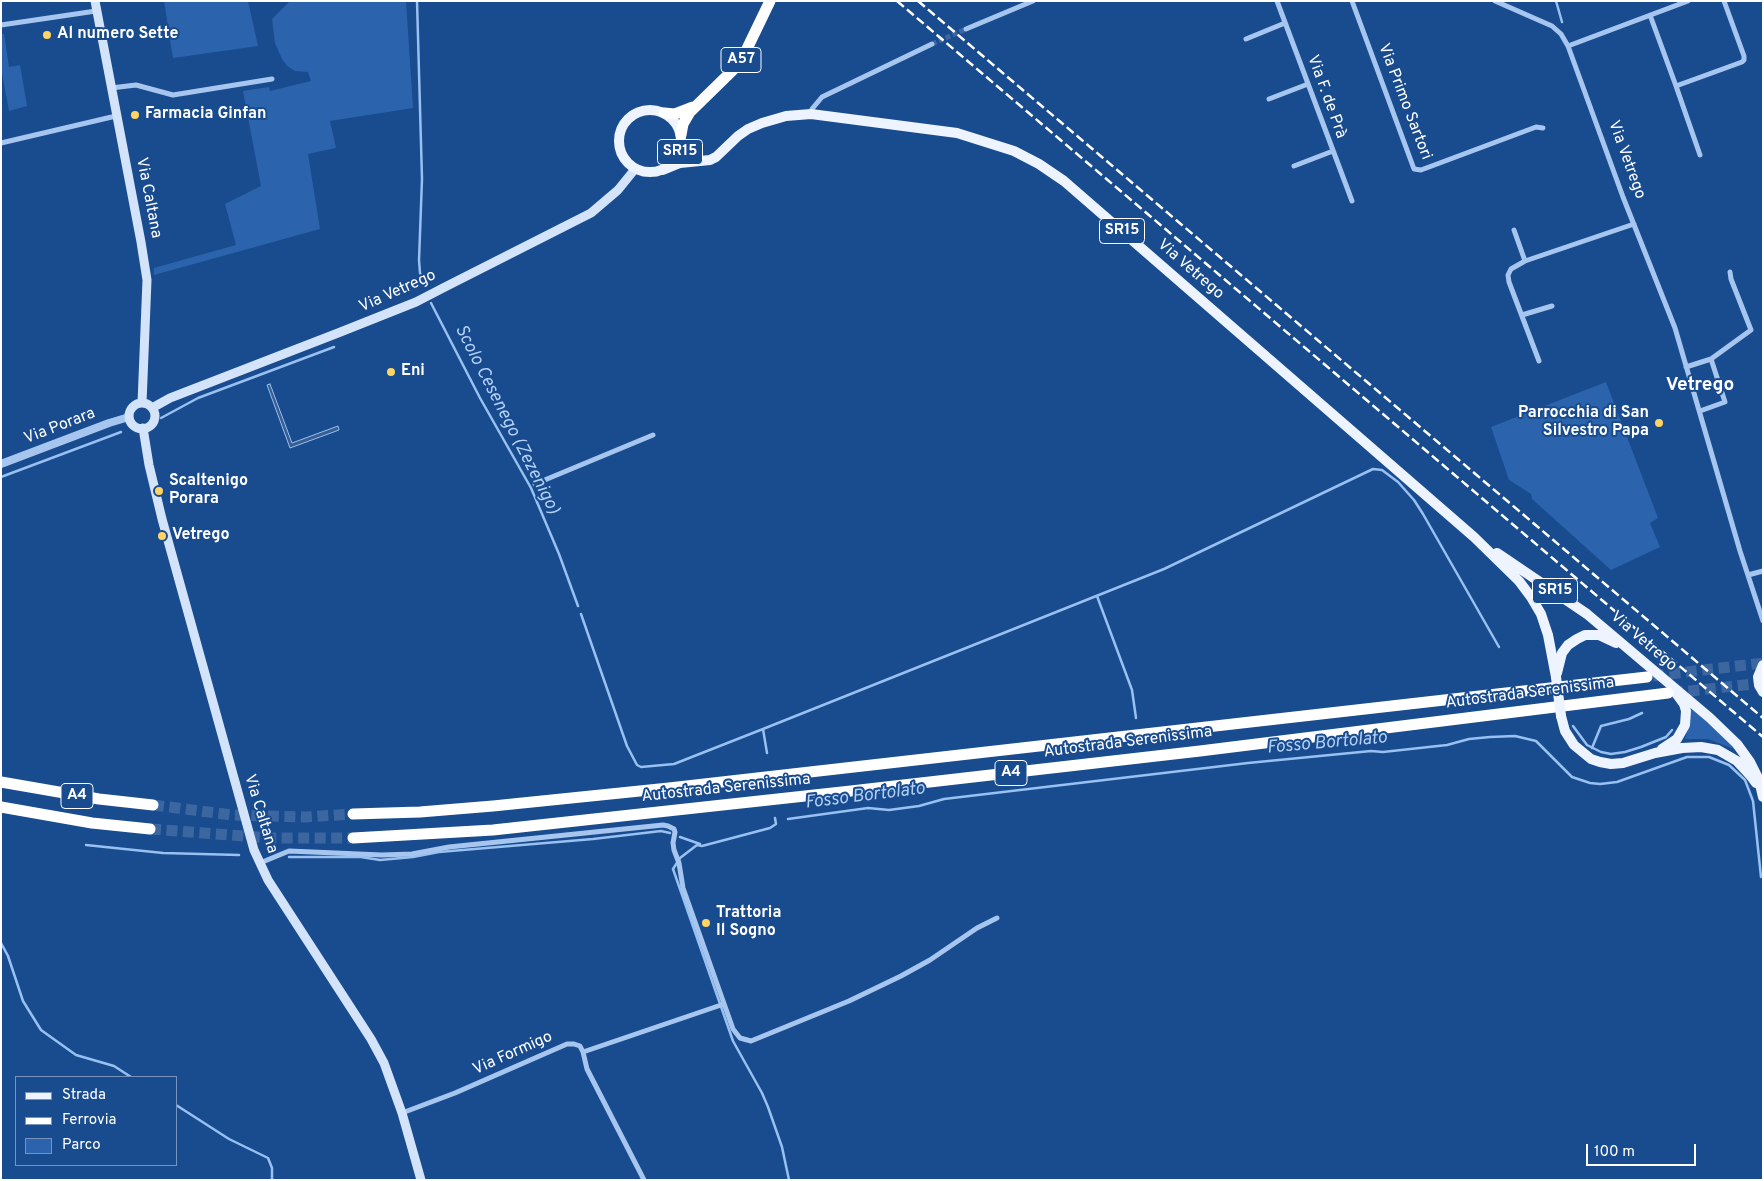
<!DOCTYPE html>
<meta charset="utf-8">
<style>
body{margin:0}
#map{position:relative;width:1764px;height:1181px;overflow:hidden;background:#194b8f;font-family:Overpass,sans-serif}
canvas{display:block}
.frame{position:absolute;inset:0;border:2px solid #fff;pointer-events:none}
.legend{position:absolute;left:15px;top:1076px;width:162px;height:90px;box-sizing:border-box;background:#194b8f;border:1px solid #7593bc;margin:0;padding:6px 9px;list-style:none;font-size:15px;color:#fff}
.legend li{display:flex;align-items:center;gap:10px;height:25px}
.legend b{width:25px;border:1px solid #7593bc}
.scale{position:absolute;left:1586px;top:1144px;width:110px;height:22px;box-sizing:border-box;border:2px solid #fff;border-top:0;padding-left:6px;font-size:15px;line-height:18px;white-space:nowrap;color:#fff;-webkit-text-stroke:4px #194b8f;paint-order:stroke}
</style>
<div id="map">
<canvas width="1764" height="1181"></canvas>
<div class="frame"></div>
<ul class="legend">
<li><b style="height:6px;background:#edf4ff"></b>Strada</li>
<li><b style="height:6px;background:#fff"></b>Ferrovia</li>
<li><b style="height:14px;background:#2b64ad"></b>Parco</li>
</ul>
<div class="scale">100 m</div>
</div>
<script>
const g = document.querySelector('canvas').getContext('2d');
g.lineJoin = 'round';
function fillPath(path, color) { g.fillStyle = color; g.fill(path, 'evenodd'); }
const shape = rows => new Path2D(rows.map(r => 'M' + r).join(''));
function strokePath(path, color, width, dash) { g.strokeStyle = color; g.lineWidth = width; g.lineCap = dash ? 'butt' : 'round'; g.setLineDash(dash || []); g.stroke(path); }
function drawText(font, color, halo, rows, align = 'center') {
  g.font = font + ' Overpass,sans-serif'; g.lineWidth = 4; g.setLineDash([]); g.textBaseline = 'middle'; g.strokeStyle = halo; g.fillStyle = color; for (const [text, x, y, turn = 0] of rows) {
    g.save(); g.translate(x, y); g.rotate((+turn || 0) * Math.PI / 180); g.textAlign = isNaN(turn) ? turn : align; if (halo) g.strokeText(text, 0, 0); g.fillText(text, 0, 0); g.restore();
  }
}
fillPath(shape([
 [164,1,248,1,258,46,173,58],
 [290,1,406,1,413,108,330,121,336,148,308,154,320,229,154,275,154,268,236,245,225,204,261,186,243,91,269,87,270,91,311,81,308,72,295,71,287,66,282,59,275,43,272,19],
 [1,34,4,34,9,67,20,65,27,106,9,111,1,68],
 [1606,382,1658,518,1650,523,1660,547,1611,570,1532,499,1531,494,1509,480,1491,427],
 [1688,703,1734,748,1734,749,1708,739,1685,739,1690,724]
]), '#2b64ad');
const water = shape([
 [270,384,292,443,338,426,339,430,290,448,267,385,270,384]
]);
fillPath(water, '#3a5e90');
strokePath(water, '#98c0f1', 1);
strokePath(shape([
 [417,1,422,179,419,260,420,273,425,286],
 [1556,1,1562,22],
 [431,303,480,398,531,488,559,554,578,606],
 [161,418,198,398,334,347],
 [1,477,121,432],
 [1097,596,1132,690,1136,718],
 [581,614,627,746,637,765,641,767,674,764,763,729,767,753],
 [1573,726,1587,745,1601,752,1611,754,1625,752,1641,747,1666,737,1672,730],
 [763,729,1164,569,1373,469,1382,470,1398,482,1414,500,1423,514,1499,647],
 [1592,748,1601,726,1629,719,1642,713],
 [775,818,776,824,770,828,702,846,697,845,680,858,673,869,733,1041,762,1093,768,1107,782,1147,789,1180],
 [788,819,868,808,889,810,919,806,944,799,1248,763,1371,751,1383,752,1447,745,1469,739,1490,737,1515,736,1536,741,1572,777,1590,783,1600,784,1617,782,1687,757,1709,757,1729,765,1745,780,1753,801,1761,877],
 [680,837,700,844],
 [86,845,163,853,239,855],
 [289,857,361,857,380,860,413,857,439,852,593,839,661,831,670,833],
 [1,943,8,956,23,1001,41,1030,76,1055,114,1066,131,1077],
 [176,1105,229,1139,268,1158,272,1168,272,1180]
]), '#98c0f1', 2.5);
strokePath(shape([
 [932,44,966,29]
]), '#3c66a0', 5, [5, 2.5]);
strokePath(shape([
 [1653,676,1763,663],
 [1672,693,1763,683],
 [153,805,232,815,267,816,306,817,353,814],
 [150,829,271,838,353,838]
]), '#3c66a0', 11, [11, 5.5]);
strokePath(shape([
 [1277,1,1352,201],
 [1352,1,1414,169,1421,170,1536,127,1543,128],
 [1495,1,1552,26,1561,34,1568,46,1623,197,1675,328,1740,551,1763,621],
 [1650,15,1676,86,1742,62,1744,60,1744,56,1724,1],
 [1,25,96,11],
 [966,29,1033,1],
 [1246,39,1285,23],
 [1568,46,1688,1],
 [1676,86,1700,155],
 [111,88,136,85,173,95,272,79],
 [1269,99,1308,84],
 [811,114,812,109,822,97,932,44],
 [1,143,116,116],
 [1294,166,1333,151],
 [1514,230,1525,261],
 [1522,315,1552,306],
 [1539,361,1509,282,1508,275,1511,269,1525,261,1634,224],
 [1686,367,1711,359,1751,330,1731,279,1730,272],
 [1700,411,1725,402,1711,359],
 [535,484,653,435],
 [1748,575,1763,571],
 [260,863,289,851,382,855,412,854,449,847,663,825,668,826,674,829,675,832,673,843,674,850,679,863,683,888,733,1029,740,1038,751,1041,849,1001,901,976,930,960,977,928,997,918],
 [583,1052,724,1004],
 [402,1113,455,1093,567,1044,574,1044,580,1046,583,1052,587,1069,644,1180]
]), '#a6c6ef', 5);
strokePath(shape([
 [1,464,109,423,129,417]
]), '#a6c6ef', 8);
strokePath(shape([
 [95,1,141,242,147,280,142,403],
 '129 416a13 13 0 1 1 26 0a13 13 0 1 1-26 0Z',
 [152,408,170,398,338,333,416,302,443,288,591,213,618,190,635,169],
 [143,428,149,465,162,519,254,850,268,880,371,1039,384,1063,402,1113,421,1180]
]), '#d3e3fa', 9);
strokePath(shape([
 '619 141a31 31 0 1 1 62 0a31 31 0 1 1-62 0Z',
 [663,170,680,163,710,160,716,157,738,136,748,129,762,123,786,116,811,114,957,133,1014,151,1039,164,1064,181,1474,537,1519,581,1531,597,1541,614,1548,635,1556,677],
 [1497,553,1587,614,1710,718,1737,744,1750,762,1759,780,1763,797],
 [1763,665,1758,677,1759,685,1763,692],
 [1557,673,1562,653,1568,645,1577,639,1585,635,1599,635,1616,643],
 [1561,716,1565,731,1574,745,1591,759,1600,762,1611,764,1623,763,1655,753,1682,748,1701,747,1718,750,1737,761,1750,775,1756,783],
 [1662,749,1677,739,1685,725,1686,711,1684,704,1676,693]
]), '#edf4ff', 10);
strokePath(shape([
 [664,113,675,114,693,107],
 [681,135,683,124,690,112,733,70,744,55,770,1],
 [1,782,99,799,153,805],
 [1,807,92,823,150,829],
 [353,814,420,812,493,806,669,788,1647,677],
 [353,838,493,830,851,791,1200,751,1668,693]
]), '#fff', 11);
strokePath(shape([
 [897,1,1763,737],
 [918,1,1763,718]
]), '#fff', 2.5, [9, 4]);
strokePath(shape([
 [1556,677,1561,716]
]), '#edf4ff', 10);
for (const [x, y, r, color] of [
 [47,35,5,"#ffd463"],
 [135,115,5,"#ffd463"],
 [391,372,5,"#ffd463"],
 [1659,423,5,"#ffd463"],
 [159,491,5,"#ffd463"],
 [162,536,5,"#ffd463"],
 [706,923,5,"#ffd463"]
]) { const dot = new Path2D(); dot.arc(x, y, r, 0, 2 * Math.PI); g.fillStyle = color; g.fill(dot); strokePath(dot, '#194b8f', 2); }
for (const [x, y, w] of [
 [741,60,40],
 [680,152,45],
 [1122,231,45],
 [1555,591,45],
 [1011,773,32],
 [77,796,32]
]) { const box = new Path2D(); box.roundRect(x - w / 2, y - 12.5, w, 25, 4); g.fillStyle = '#194b8f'; g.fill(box); strokePath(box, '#fff', 1); }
drawText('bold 15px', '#fff', null, [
 ["A57",741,60],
 ["SR15",680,152],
 ["SR15",1122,231],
 ["SR15",1555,591],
 ["A4",1011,773],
 ["A4",77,796]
]);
drawText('bold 16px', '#fff', '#194b8f', [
 ["Al numero Sette",57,35],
 ["Farmacia Ginfan",145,115],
 ["Eni",401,372],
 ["Parrocchia di San",1649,414,"right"],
 ["Silvestro Papa",1649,432,"right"],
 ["Scaltenigo",169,482],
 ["Porara",169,500],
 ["Vetrego",172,536],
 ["Trattoria",716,914],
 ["Il Sogno",716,932]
], 'left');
drawText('16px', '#fff', '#194b8f', [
 ["Via F. de Prà",1326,97,70],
 ["Via Primo Sartori",1404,102,69],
 ["Via Vetrego",1626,160,70],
 ["Via Caltana",148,198,79],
 ["Via Vetrego",1190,270,41],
 ["Via Vetrego",398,292,-24],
 ["Via Porara",60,427,-21],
 ["Via Vetrego",1643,642,41],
 ["Autostrada Serenissima",1530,694,-7],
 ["Autostrada Serenissima",1128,743,-7],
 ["Autostrada Serenissima",726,789,-6],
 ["Via Caltana",260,814,73],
 ["Via Formigo",513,1054,-24]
]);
drawText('italic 18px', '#b2d0f6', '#194b8f', [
 ["Scolo Cesenego (Zezenigo)",506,420,63],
 ["Fosso Bortolato",1327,744,-5],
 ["Fosso Bortolato",865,797,-7]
]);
drawText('bold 19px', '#fff', '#194b8f', [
 ["Vetrego",1700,386]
]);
</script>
